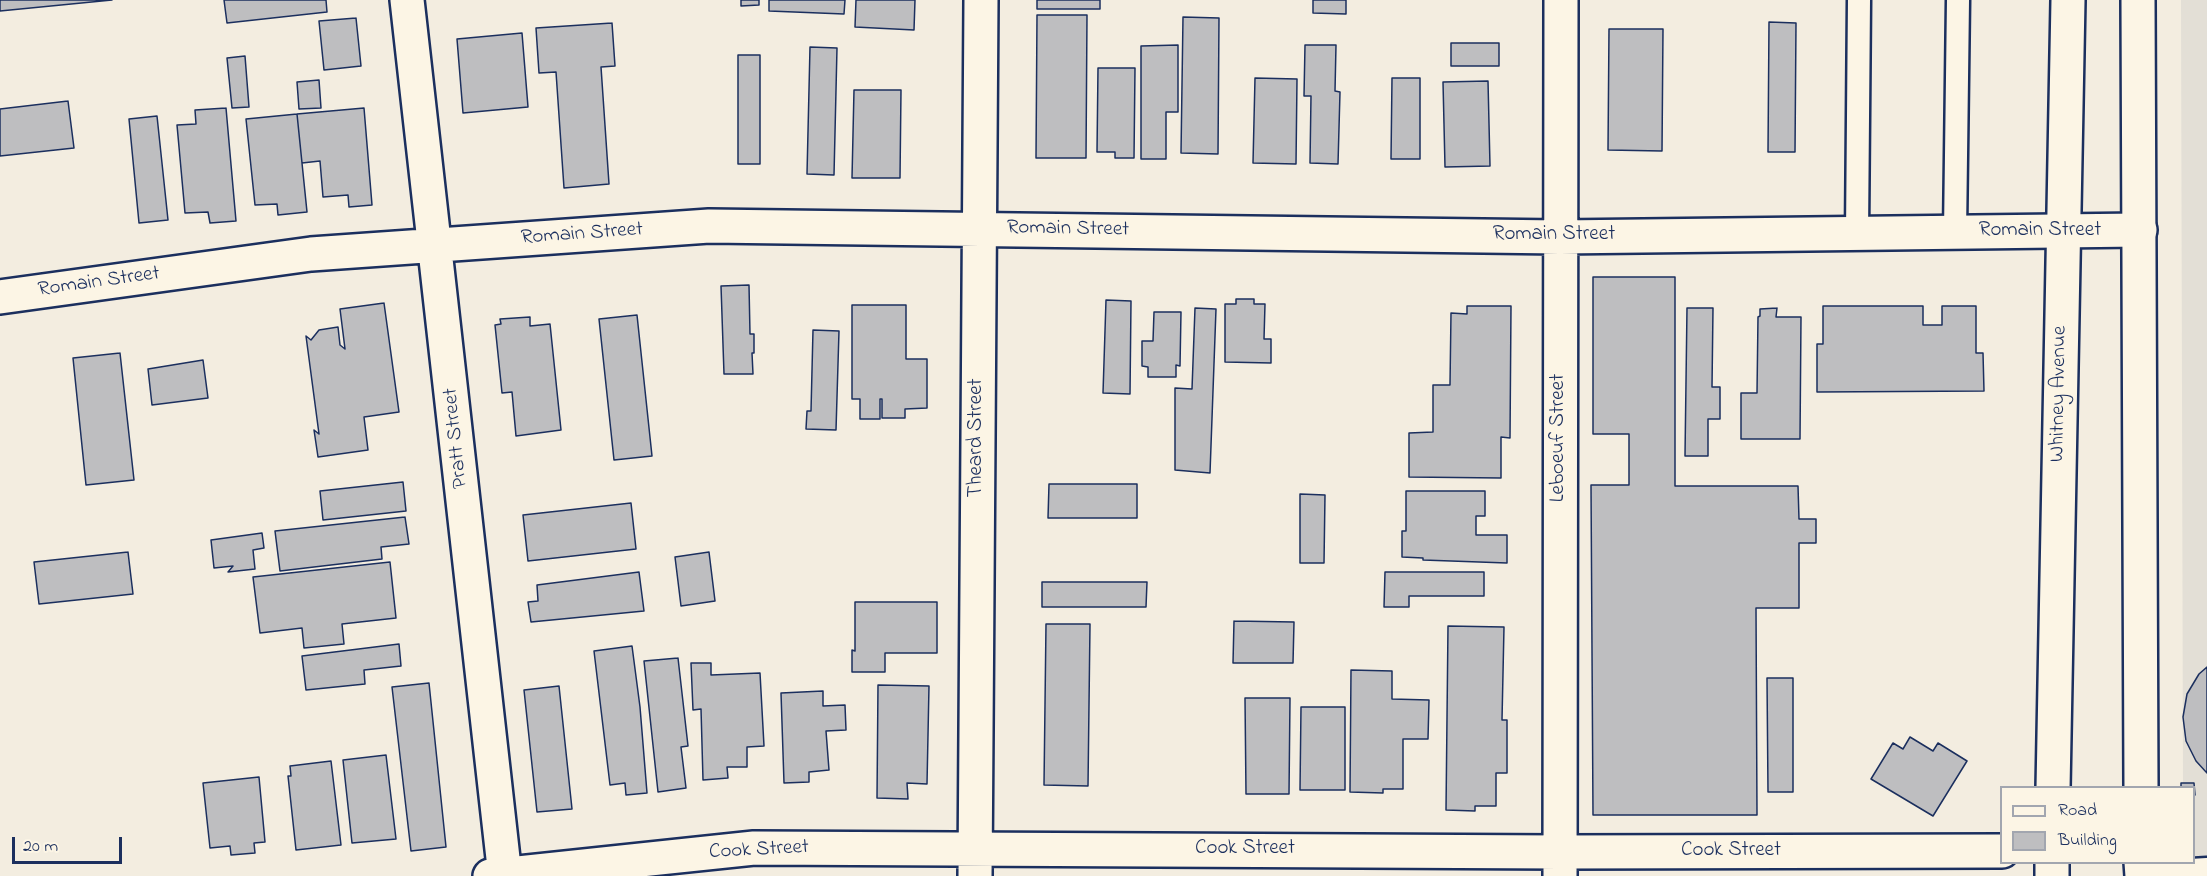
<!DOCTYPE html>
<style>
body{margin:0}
#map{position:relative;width:2207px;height:876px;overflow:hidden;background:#f3ede0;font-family:"Indie Flower",sans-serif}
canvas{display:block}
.legend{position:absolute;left:2000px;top:786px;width:195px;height:78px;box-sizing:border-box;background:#fcf5e5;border:2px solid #a2a6af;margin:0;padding:8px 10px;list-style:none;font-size:18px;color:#1b2f5e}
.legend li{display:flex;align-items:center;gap:12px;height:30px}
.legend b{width:30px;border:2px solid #a2a6af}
.scale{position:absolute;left:12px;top:837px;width:110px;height:27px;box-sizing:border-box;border:3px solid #1b2f5e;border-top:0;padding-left:8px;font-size:18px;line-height:21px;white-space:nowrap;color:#1b2f5e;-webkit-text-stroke:4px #fcf5e5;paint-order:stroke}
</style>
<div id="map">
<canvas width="2207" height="876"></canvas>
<ul class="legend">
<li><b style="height:8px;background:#fcf5e5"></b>Road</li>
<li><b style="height:16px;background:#bebec0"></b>Building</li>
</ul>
<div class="scale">20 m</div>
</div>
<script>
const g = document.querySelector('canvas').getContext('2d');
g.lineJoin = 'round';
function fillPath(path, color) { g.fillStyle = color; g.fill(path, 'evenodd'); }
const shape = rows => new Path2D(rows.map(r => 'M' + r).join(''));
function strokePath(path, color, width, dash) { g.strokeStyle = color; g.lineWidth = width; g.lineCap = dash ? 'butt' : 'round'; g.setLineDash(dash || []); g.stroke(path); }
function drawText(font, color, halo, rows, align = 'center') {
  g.font = font + ' "Indie Flower",sans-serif'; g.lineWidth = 5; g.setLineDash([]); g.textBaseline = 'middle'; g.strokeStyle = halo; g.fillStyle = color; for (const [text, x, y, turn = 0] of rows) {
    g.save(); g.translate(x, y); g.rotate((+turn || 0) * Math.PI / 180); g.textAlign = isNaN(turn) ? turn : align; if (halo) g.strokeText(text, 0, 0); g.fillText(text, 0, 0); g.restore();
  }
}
fillPath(shape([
 [2181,0,2207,0,2207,876,2194,862,2194,788,2183,787]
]), '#e3dfd6');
const building = shape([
 [0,0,112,0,0,11,0,0],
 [224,0,326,0,327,12,227,23,224,0],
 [741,0,759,0,759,5,741,6,741,0],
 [769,0,845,0,844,14,769,11,769,0],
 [856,0,915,0,914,30,855,27,856,0],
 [1037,0,1100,0,1100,9,1037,9,1037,0],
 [1313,0,1346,0,1346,14,1313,13,1313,0],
 [1037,15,1087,15,1086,158,1036,158,1037,15],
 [1183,17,1219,18,1218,154,1181,153,1183,17],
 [356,18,361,66,324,70,319,21,356,18],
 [1769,22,1796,23,1795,152,1768,152,1769,22],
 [612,23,615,66,601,67,609,184,564,188,556,72,539,73,536,28,612,23],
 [1609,29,1663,29,1662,151,1608,150,1609,29],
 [522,33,528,107,463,113,457,39,522,33],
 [1451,43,1499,43,1499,66,1451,66,1451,43],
 [1178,45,1178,112,1166,112,1166,159,1141,159,1141,46,1178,45],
 [1305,45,1336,45,1335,91,1340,92,1338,164,1310,163,1311,96,1304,96,1305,45],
 [810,47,837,48,834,175,807,174,810,47],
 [738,55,760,55,760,164,738,164,738,55],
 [245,56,249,107,232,108,227,58,245,56],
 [1098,68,1135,68,1134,158,1115,158,1115,152,1097,152,1098,68],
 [1255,78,1297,79,1296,164,1253,163,1255,78],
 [1392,78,1420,78,1420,159,1391,159,1392,78],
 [319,80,321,108,299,109,297,82,319,80],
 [1488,81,1490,166,1445,167,1443,82,1488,81],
 [854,90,901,90,900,178,852,178,854,90],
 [68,101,74,148,0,156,0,109,68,101],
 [226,108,236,221,210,223,208,212,185,213,177,125,196,124,195,110,226,108],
 [364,108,372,205,349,207,348,195,323,197,320,161,302,163,297,114,364,108],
 [297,114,307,212,278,215,277,204,255,205,246,119,297,114],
 [157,116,168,220,139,223,129,119,157,116],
 [1593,277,1675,277,1675,486,1798,486,1799,519,1816,519,1816,543,1799,543,1799,608,1756,608,1757,815,1593,815,1591,485,1629,485,1629,434,1593,434,1593,277],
 [749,285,750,334,754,334,754,353,752,353,753,374,724,374,721,286,749,285],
 [1236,299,1254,299,1254,304,1265,304,1264,339,1271,339,1271,363,1225,362,1225,304,1236,304,1236,299],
 [1106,300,1131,301,1130,394,1103,393,1106,300],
 [384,303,399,412,364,417,368,450,318,457,314,430,319,434,306,336,311,340,319,330,338,327,340,345,345,349,340,309,384,303],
 [852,305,906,305,906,359,927,359,927,408,905,409,905,418,882,418,882,399,880,399,880,419,860,419,860,399,852,399,852,305],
 [1467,306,1511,306,1510,438,1501,437,1501,478,1409,477,1409,433,1433,432,1433,385,1450,385,1451,313,1467,314,1467,306],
 [1823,306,1923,306,1923,325,1942,325,1942,306,1976,306,1976,353,1983,353,1984,391,1817,392,1817,344,1823,344,1823,306],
 [1195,308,1216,309,1210,473,1175,470,1175,388,1192,389,1195,308],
 [1687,308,1713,308,1712,387,1720,387,1720,419,1708,419,1708,456,1685,456,1687,308],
 [1777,308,1776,317,1801,317,1800,439,1741,439,1741,393,1757,393,1758,317,1760,316,1760,309,1777,308],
 [1154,312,1181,312,1180,366,1176,365,1176,377,1148,377,1148,367,1142,366,1142,341,1153,341,1154,312],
 [637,315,652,456,614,460,599,319,637,315],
 [530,317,530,326,550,324,561,430,516,436,512,392,502,393,495,325,501,324,500,319,530,317],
 [813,330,839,331,836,430,806,429,807,411,811,411,813,330],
 [120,353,134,480,86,485,73,358,120,353],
 [203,360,208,398,152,405,148,369,203,360],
 [403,482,406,511,323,520,320,491,403,482],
 [1049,484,1137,484,1137,518,1048,518,1049,484],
 [1406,491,1485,491,1485,516,1476,516,1476,535,1507,535,1507,563,1423,560,1423,558,1402,557,1402,531,1406,531,1406,491],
 [1300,494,1325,495,1324,563,1300,563,1300,494],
 [631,503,636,549,528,561,523,515,631,503],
 [405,517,409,544,381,547,382,559,280,571,275,531,405,517],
 [262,533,264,548,253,550,255,569,228,572,233,566,214,568,211,540,262,533],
 [128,552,133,594,39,604,34,562,128,552],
 [709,552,715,601,681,606,675,557,709,552],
 [390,562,396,618,342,624,344,644,304,648,302,628,260,633,253,577,390,562],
 [639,572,644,611,531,622,528,602,538,601,537,585,639,572],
 [1385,572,1484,572,1484,596,1409,596,1409,607,1384,607,1385,572],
 [1042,582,1147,582,1146,607,1042,607,1042,582],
 [855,602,937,602,937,653,885,653,885,672,852,672,852,650,855,651,855,602],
 [1234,621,1294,622,1293,663,1233,663,1234,621],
 [1046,624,1090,624,1088,786,1044,785,1046,624],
 [1448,626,1504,627,1502,720,1507,720,1507,773,1496,773,1496,806,1475,806,1475,811,1446,810,1448,626],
 [399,644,401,666,364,670,365,684,306,690,302,656,399,644],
 [632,646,640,707,647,793,626,795,625,783,610,785,594,651,632,646],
 [678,658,688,746,681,747,686,788,658,792,644,661,678,658],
 [691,663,711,663,711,675,760,673,764,746,747,747,747,767,727,767,728,778,703,780,701,709,693,710,691,663],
 [2207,667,2207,773,2196,761,2186,741,2183,717,2187,694,2199,674,2207,667],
 [1351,670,1392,671,1392,699,1429,700,1428,739,1403,739,1403,789,1383,789,1383,793,1350,792,1351,670],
 [1767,678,1793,678,1793,792,1768,792,1767,678],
 [429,683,446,847,411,851,392,687,429,683],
 [878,685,929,686,927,784,907,783,908,799,877,798,878,685],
 [559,686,572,809,537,812,524,690,559,686],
 [823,691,823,706,845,705,846,730,826,731,829,770,809,772,809,782,784,783,781,693,823,691],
 [1245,698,1290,698,1289,794,1246,794,1245,698],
 [1301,707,1345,707,1345,790,1300,790,1301,707],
 [1910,737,1933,751,1938,743,1967,761,1933,816,1871,779,1893,743,1903,749,1910,737],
 [386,755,396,839,352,843,343,760,386,755],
 [331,761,341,845,296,850,288,776,291,776,290,766,331,761],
 [259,777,265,842,254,843,255,853,231,855,230,846,210,848,203,783,259,777],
 [2181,783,2194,783,2195,795,2194,788,2181,788,2181,783]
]);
fillPath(building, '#bebec0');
strokePath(building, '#1b2f5e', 1.5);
const service = shape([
 [1955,233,1958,0],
 [1857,234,1859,0],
 [2142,873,2207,869]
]);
const minor = shape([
 [407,0,505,876],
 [0,297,311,254,709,226,1560,237,2140,230],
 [490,876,754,848,1560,852,2002,851],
 [975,876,981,0],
 [1560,876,1561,0]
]);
const tertiary = shape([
 [2138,0,2141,788],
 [2053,788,2068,0],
 [2141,862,2142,876],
 [2052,876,2052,862]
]);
strokePath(service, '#1b2f5e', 27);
strokePath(minor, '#1b2f5e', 38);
strokePath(tertiary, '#1b2f5e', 38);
strokePath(service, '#fcf5e5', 22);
strokePath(minor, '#fcf5e5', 33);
strokePath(tertiary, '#fcf5e5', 33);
drawText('21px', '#1b2f5e', '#fcf5e5', [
 ["Romain Street",1068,230,1],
 ["Romain Street",2040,232],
 ["Romain Street",582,235,-4],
 ["Romain Street",1554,236],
 ["Romain Street",99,283,-8],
 ["Whitney Avenue",2060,394,-89],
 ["Pratt Street",457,438,-96],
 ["Theard Street",978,438,-90],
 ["Leboeuf Street",1560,438,-90],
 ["Cook Street",1245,850],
 ["Cook Street",759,851,-3],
 ["Cook Street",1731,852]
]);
</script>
